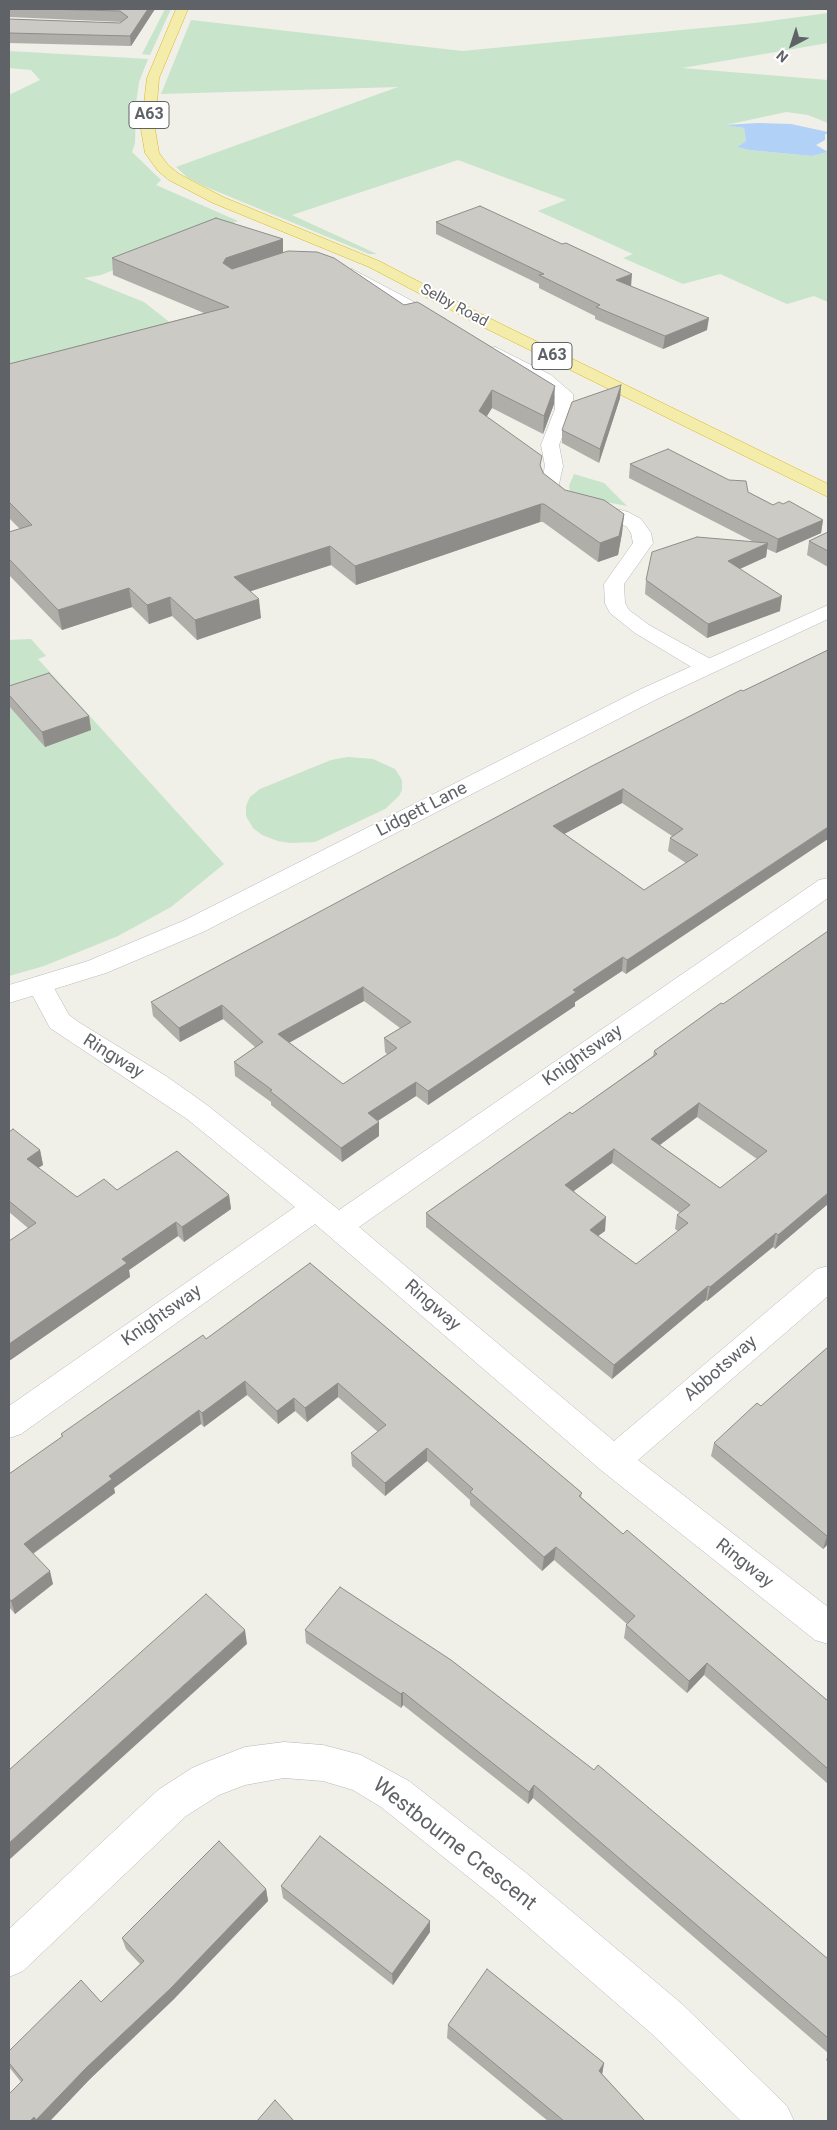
<!DOCTYPE html>
<style>
body{margin:0}
#map{position:relative;width:837px;height:2130px;overflow:hidden;background:#f0efe8;font-family:Roboto,sans-serif}
canvas{display:block}
.frame{position:absolute;inset:0;border:10px solid #5f6266;pointer-events:none}
.north{position:absolute;left:767px;top:20px;width:50px;height:50px;-webkit-text-stroke:4px #fff;paint-order:stroke;rotate:220deg;font-size:14px;font-weight:700;line-height:20px;text-align:center;color:#5f6266}
.north::after{content:'';display:block;margin:auto;width:18px;height:22px;background:#5f6266;clip-path:polygon(50% 0,100% 100%,50% 72%,0 100%)}
</style>
<div id="map">
<canvas width="837" height="2130"></canvas>
<div class="frame"></div>
<div class="north">N</div>
</div>
<script>
const g = document.querySelector('canvas').getContext('2d');
g.lineJoin = 'round';
function fillPath(path, color) { g.fillStyle = color; g.fill(path, 'evenodd'); }
const shape = rows => new Path2D(rows.map(r => 'M' + r).join(''));
function strokePath(path, color, width, dash) { g.strokeStyle = color; g.lineWidth = width; g.lineCap = dash ? 'butt' : 'round'; g.setLineDash(dash || []); g.stroke(path); }
function drawText(font, color, halo, rows, align = 'center') {
  g.font = font + ' Roboto,sans-serif'; g.lineWidth = 4; g.setLineDash([]); g.textBaseline = 'middle'; g.strokeStyle = halo; g.fillStyle = color; for (const [text, x, y, turn = 0] of rows) {
    g.save(); g.translate(x, y); g.rotate((+turn || 0) * Math.PI / 180); g.textAlign = isNaN(turn) ? turn : align; if (halo) g.strokeText(text, 0, 0); g.fillText(text, 0, 0); g.restore();
  }
}
fillPath(shape([
 [165,9,171,9,150,55,142,54],
 [828,13,828,43,682,68,828,80,828,123,808,115,786,112,726,125,744,128,746,141,737,147,749,150,812,156,828,152,828,302,814,296,787,304,720,274,683,284,623,258,633,254,538,211,566,200,458,160,292,215,377,254,369,254,204,186,188,178,176,167,398,87,161,94,191,20,462,51,755,23],
 [9,51,148,59,139,82,136,103,135,143,132,152,161,180,156,185,238,221,101,275,84,278,144,302,186,335,9,382,9,95,40,80,31,70,9,68],
 [574,474,604,483,627,506,601,501,570,491,569,486],
 [31,639,46,656,38,659,224,864,171,907,118,936,44,966,9,976,9,640],
 [348,757,373,759,395,769,402,780,402,790,399,796,385,809,315,842,290,843,278,841,262,835,253,828,246,816,246,806,250,797,260,789,331,760]
]), '#c8e4cb');
fillPath(shape([
 [758,123,791,124,828,132,828,134,825,134,825,140,816,145,828,152,812,156,749,150,737,147,746,141,744,128,725,125]
]), '#b2d1f6');
const minor = shape([
 [352,269,446,319,448,322,446,325,434,325,346,277,344,274,352,269],
 [495,347,551,375,573,394,573,409,559,445,563,466,559,484,561,488,579,499,628,512,641,519,651,533,653,543,624,584,625,603,629,610,649,625,714,661,717,666,714,671,706,672,698,671,635,633,610,613,605,603,604,584,633,543,631,533,627,527,614,520,565,507,546,495,541,484,545,466,541,445,555,409,555,396,539,383,489,356,487,352,489,348,495,347],
 [828,878,828,898,359,1227,614,1441,817,1269,828,1266,828,1296,638,1460,828,1607,828,1644,815,1640,602,1471,315,1224,21,1434,9,1438,9,1406,295,1207,187,1119,50,1028,27,985,31,979,40,976,49,979,69,1015,80,1023,166,1076,207,1105,339,1210,819,880,828,878],
 [284,1742,323,1745,361,1755,409,1781,525,1872,682,2004,787,2106,794,2121,741,2121,652,2034,497,1900,381,1807,353,1790,323,1781,284,1778,245,1785,219,1795,186,1816,23,1971,9,1977,9,1929,158,1790,192,1768,206,1762,245,1747,284,1742]
]);
const secondary = shape([
 [828,605,828,619,657,699,203,932,106,973,9,1003,9,985,88,961,185,920,641,689,828,605]
]);
const trunk = shape([
 [176,9,188,9,159,78,155,129,159,153,168,165,179,174,223,197,379,261,497,322,828,484,828,497,485,328,369,267,213,203,169,180,158,171,145,153,141,129,147,78,176,9]
]);
strokePath(minor, '#b5b7bb', 1);
strokePath(secondary, '#b6b9bd', 1);
strokePath(trunk, '#ddb61b', 1);
fillPath(minor, '#fff');
fillPath(secondary, '#fff');
fillPath(trunk, '#f4ecaa');
fillPath(shape([
 [9,9,155,9,131,46,9,43,9,19,120,23,122,22,9,17],
 [436,222,631,286,707,330,663,349,595,319,595,316,539,288,539,284,436,234],
 [283,239,283,253,554,404,543,434,492,408,486,416,541,469,543,473,565,490,624,514,622,533,618,555,598,562,543,522,540,522,356,585,331,565,251,591,261,618,197,640,172,616,149,624,132,607,62,630,9,575,9,532,20,529,9,518,9,364,204,313,113,275,112,258],
 [621,385,620,398,599,463,562,443,562,430],
 [630,464,748,492,773,505,783,504,823,520,821,533,776,553,767,549,766,557,740,569,780,611,707,638,645,594,646,580,754,542,629,478],
 [828,532,828,567,807,555,809,541],
 [828,650,626,974,622,971,575,1002,575,1006,428,1105,416,1096,378,1121,379,1122,379,1136,342,1162,271,1105,271,1102,235,1076,234,1062,255,1047,223,1019,180,1042,153,1016,151,1002,743,691],
 [622,803,672,836,670,838,668,851,686,863,644,890,564,834],
 [364,1001,400,1028,384,1038,385,1052,387,1054,343,1084,289,1042],
 [9,686,89,716,91,730,45,747,9,706],
 [721,1003,828,1204,775,1249,773,1247,707,1301,706,1300,612,1379,426,1227,426,1213,572,1114,653,1056,654,1051],
 [697,1117,757,1159,720,1188,660,1145],
 [612,1163,680,1213,677,1215,675,1229,678,1231,636,1264,598,1236,605,1231,574,1191],
 [9,1132,40,1150,43,1165,38,1168,77,1197,117,1190,229,1195,231,1209,184,1242,178,1236,129,1270,130,1277,9,1361,9,1241,28,1228,9,1212],
 [310,1263,582,1493,581,1497,623,1534,828,1701,828,1784,704,1675,687,1693,624,1638,626,1625,627,1624,554,1560,542,1571,470,1505,470,1500,427,1461,385,1496,352,1466,351,1453,378,1432,338,1397,307,1422,295,1411,278,1424,247,1395,204,1427,201,1424,114,1488,115,1493,33,1554,53,1584,15,1614,9,1607,9,1474,62,1437,61,1434,206,1339],
 [828,1347,828,1544,823,1549,711,1456,714,1443,761,1406],
 [305,1630,828,1959,828,2053,533,1798,528,1804,403,1705,401,1708,306,1643],
 [281,1886,430,1932,393,1985,283,1898],
 [266,1889,268,1901,173,2000,90,2079,50,2121,9,2121,21,2082,9,2067,9,2051,101,2002,140,1964,126,1949,122,1938],
 [448,2025,604,2063,602,2074,645,2121,548,2121,447,2038],
 [828,2055,828,2062,826,2060]
]), '#afaea9');
fillPath(shape([
 [148,9,155,9,131,46,130,36],
 [283,239,283,256,224,279,223,263,226,258],
 [632,274,631,287,616,280],
 [709,318,707,330,663,349,665,336],
 [621,385,620,398,599,463,600,449],
 [555,386,554,404,543,434,544,416],
 [492,390,492,408,479,429,479,411],
 [541,504,540,522,356,585,355,566],
 [624,514,622,533,618,555,598,562,600,543],
 [823,520,821,533,776,553,778,539],
 [768,543,766,557,726,575,728,561],
 [330,546,331,565,236,596,234,577],
 [129,588,132,607,62,630,58,610],
 [782,596,780,611,707,638,708,624],
 [170,597,172,616,149,624,147,605],
 [259,599,261,618,197,640,195,620],
 [89,716,91,730,45,747,42,732],
 [623,789,622,803,553,840,553,826],
 [828,827,828,839,626,974,627,960],
 [623,957,622,971,575,1002,575,1006,428,1105,428,1091,573,990],
 [363,987,364,1001,280,1048,278,1034],
 [222,1005,223,1019,180,1042,179,1028],
 [416,1082,416,1096,368,1127,368,1113],
 [699,1103,697,1117,649,1153,651,1139],
 [379,1122,379,1136,342,1162,341,1148],
 [614,1149,612,1163,564,1198,565,1185],
 [40,1150,43,1165,30,1173,27,1159],
 [828,1193,828,1204,775,1249,778,1235],
 [229,1195,231,1209,184,1242,182,1227],
 [606,1217,605,1231,588,1243,590,1230],
 [176,1222,178,1236,129,1270,130,1277,9,1361,9,1344,122,1259],
 [776,1233,773,1247,707,1301,710,1287],
 [708,1286,706,1300,612,1379,614,1365],
 [245,1381,247,1395,204,1427,202,1413],
 [338,1383,338,1397,307,1422,305,1408],
 [294,1398,295,1411,278,1424,277,1411],
 [199,1410,201,1424,114,1488,115,1493,28,1557,24,1544,109,1476],
 [427,1448,427,1461,385,1496,385,1483],
 [828,1534,828,1544,823,1549,827,1536],
 [556,1547,554,1560,542,1571,544,1557],
 [50,1571,53,1584,15,1614,11,1601],
 [245,1630,247,1644,9,1860,9,1843],
 [707,1663,704,1675,687,1693,689,1681],
 [403,1692,403,1705,401,1708,401,1694],
 [534,1785,533,1798,528,1804,529,1792],
 [266,1889,268,1901,173,2000,90,2079,50,2121,37,2121,36,2120,86,2068],
 [430,1921,430,1932,393,1985,392,1974],
 [604,2063,602,2075,599,2071],
 [34,2117,36,2121,30,2121]
]), '#8e8d89');
const building = shape([
 [44,9,148,9,130,36,9,33,9,19,120,23,128,17,120,11,44,9],
 [480,206,562,244,566,243,632,274,616,280,709,318,665,336,596,307,600,305,539,275,544,274,436,222,480,206],
 [216,218,283,239,226,258,223,263,232,269,288,251,317,252,334,258,404,305,417,302,421,304,555,386,544,416,492,390,479,411,542,456,540,465,543,473,565,490,604,500,624,514,619,536,600,543,544,504,541,504,355,566,330,546,234,577,259,599,195,620,170,597,147,605,129,588,58,610,9,559,9,532,32,525,9,502,9,364,229,307,112,258,216,218],
 [621,385,600,449,562,430,572,402,621,385],
 [668,449,729,480,746,481,748,492,773,505,779,502,783,504,789,501,823,520,778,539,630,464,668,449],
 [828,532,828,551,809,541,828,532],
 [697,537,768,543,728,561,782,596,708,624,646,580,652,552,697,537],
 [828,650,828,827,627,960,623,957,573,990,576,992,428,1091,416,1082,368,1113,379,1122,341,1148,270,1091,272,1090,234,1062,263,1042,222,1005,179,1028,151,1002,590,767,741,690,743,691,828,650],
 [623,789,683,829,670,838,698,855,644,890,553,826,623,789],
 [363,987,411,1022,384,1038,397,1048,343,1084,278,1034,363,987],
 [49,673,89,716,42,732,9,695,9,686,49,673],
 [828,931,828,1193,778,1235,776,1233,710,1287,708,1286,614,1365,426,1213,570,1112,572,1114,657,1054,654,1051,721,1003,723,1004,828,931],
 [699,1103,767,1151,720,1188,651,1139,699,1103],
 [614,1149,690,1205,677,1215,688,1223,636,1264,590,1230,606,1217,565,1185,614,1149],
 [13,1129,40,1150,27,1159,77,1197,104,1179,117,1190,177,1151,229,1195,182,1227,176,1222,122,1259,127,1263,9,1344,9,1241,36,1223,9,1201,9,1132,13,1129],
 [310,1263,582,1493,579,1496,623,1534,627,1530,828,1701,828,1769,707,1663,689,1681,626,1625,635,1616,556,1547,544,1557,470,1492,473,1489,427,1448,385,1483,351,1453,386,1425,338,1383,305,1408,294,1398,277,1411,245,1381,202,1413,199,1410,109,1476,112,1479,24,1544,50,1571,11,1601,9,1598,9,1474,63,1436,61,1434,121,1392,203,1335,206,1339,310,1263],
 [828,1347,828,1534,827,1536,714,1443,757,1403,761,1406,828,1347],
 [340,1587,451,1660,594,1770,598,1765,828,1959,828,2038,534,1785,529,1792,403,1692,401,1694,305,1630,340,1587],
 [206,1594,245,1630,9,1843,9,1770,206,1594],
 [320,1836,430,1921,392,1974,281,1886,320,1836],
 [219,1841,266,1889,170,1989,86,2068,36,2120,34,2117,30,2121,9,2121,9,2094,23,2080,9,2063,9,2051,81,1980,101,2002,144,1961,122,1938,219,1841],
 [487,1969,604,2063,599,2071,645,2121,564,2121,448,2025,487,1969],
 [275,2100,294,2121,257,2121,275,2100]
]);
fillPath(building, '#cbcac4');
strokePath(building, '#8e8d89', 1);
drawText('15px', '#5f6266', '#fff', [
 ["Selby Road",454,306,28]
]);
for (const [x, y, w] of [
 [149,115,40],
 [552,356,40]
]) { const box = new Path2D(); box.roundRect(x - w / 2, y - 13.5, w, 27, 4); g.fillStyle = '#fff'; g.fill(box); strokePath(box, '#5f6266', 1); }
drawText('bold 16px', '#5f6266', null, [
 ["A63",149,115],
 ["A63",552,356]
]);
drawText('18px', '#5f6266', '#fff', [
 ["Lidgett Lane",422,810,-27],
 ["Knightsway",583,1056,-35],
 ["Ringway",113,1057,32],
 ["Ringway",432,1306,41],
 ["Knightsway",162,1316,-35],
 ["Abbotsway",721,1369,-41],
 ["Ringway",744,1564,38]
]);
drawText('21px', '#5f6266', '#fff', [
 ["Westbourne Crescent",454,1845,38]
]);
</script>
